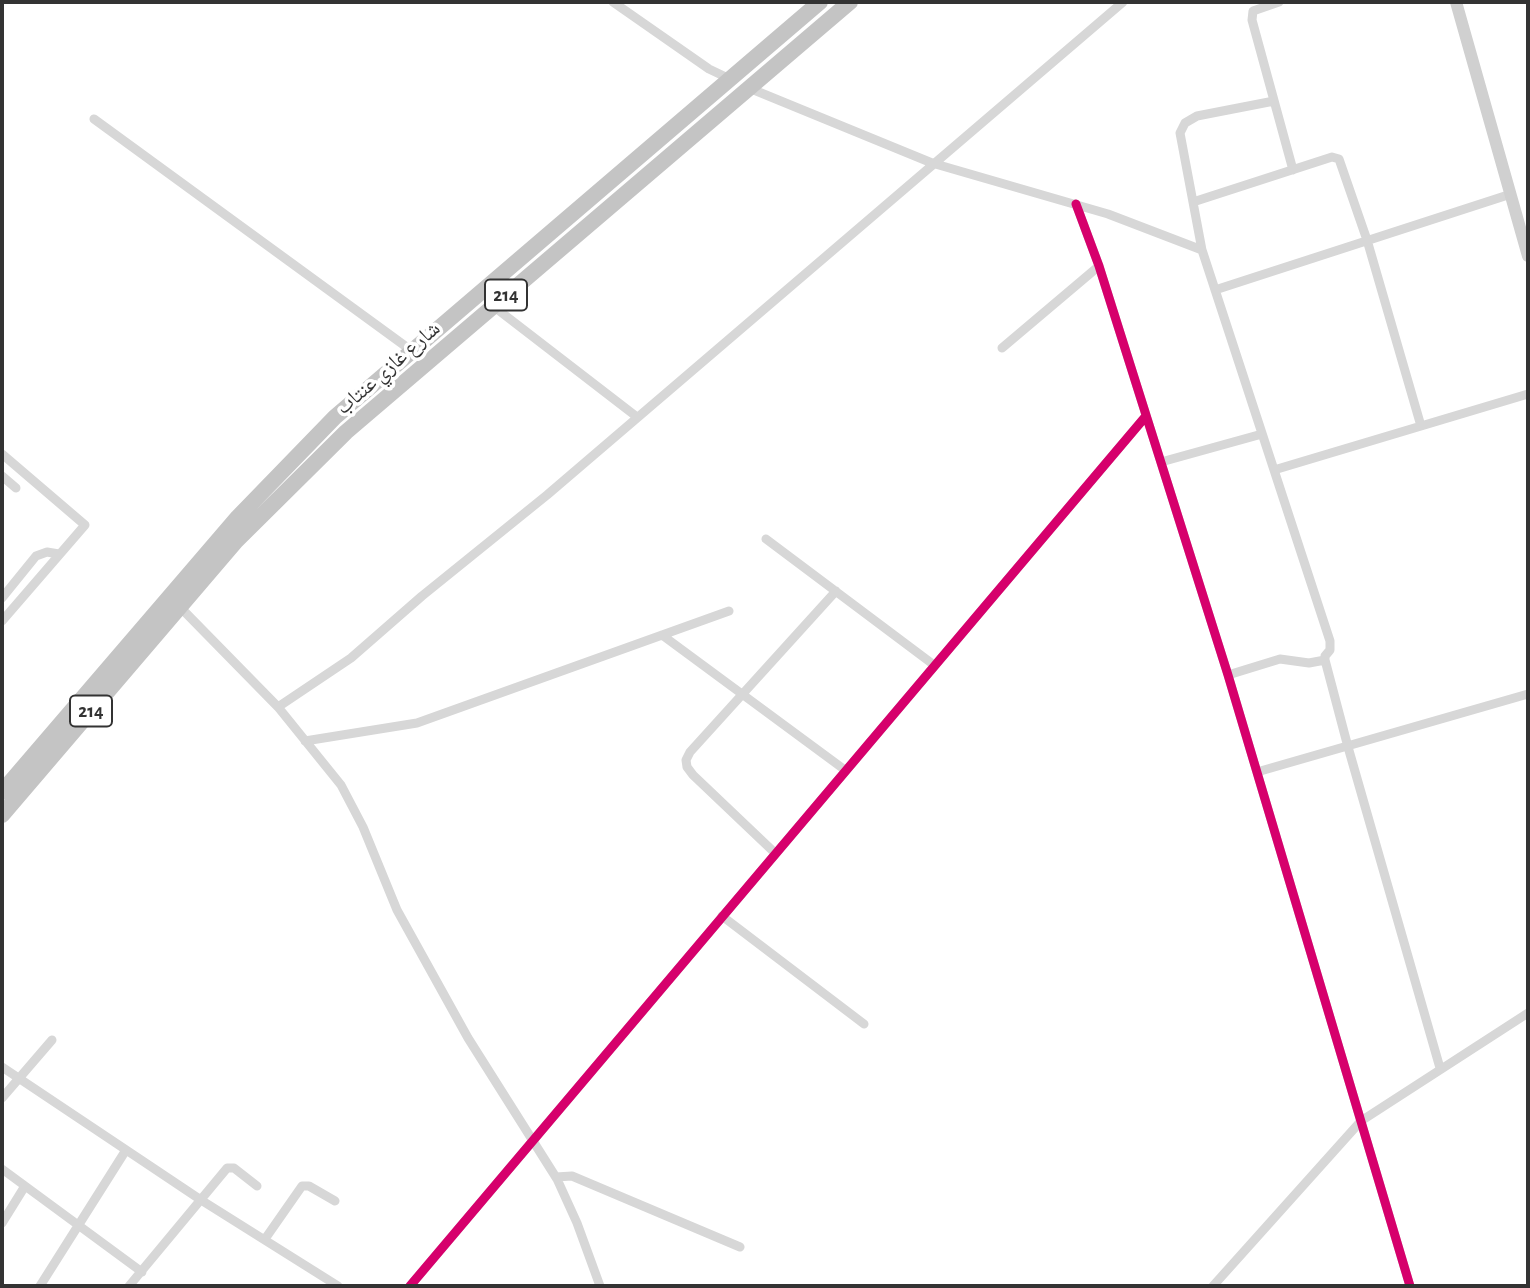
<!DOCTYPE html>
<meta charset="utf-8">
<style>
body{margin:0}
#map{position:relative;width:1530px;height:1288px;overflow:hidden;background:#fff;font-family:"Alegreya Sans",sans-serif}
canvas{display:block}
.frame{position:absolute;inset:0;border:4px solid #333;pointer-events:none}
</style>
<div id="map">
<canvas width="1530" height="1288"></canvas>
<div class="frame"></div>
</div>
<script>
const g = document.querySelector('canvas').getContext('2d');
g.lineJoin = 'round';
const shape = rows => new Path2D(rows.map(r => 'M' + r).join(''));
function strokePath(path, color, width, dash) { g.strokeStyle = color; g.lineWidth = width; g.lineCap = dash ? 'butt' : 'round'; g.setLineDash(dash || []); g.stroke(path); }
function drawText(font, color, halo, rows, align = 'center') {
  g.font = font + ' "Alegreya Sans","Noto Naskh Arabic",sans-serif'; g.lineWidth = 7; g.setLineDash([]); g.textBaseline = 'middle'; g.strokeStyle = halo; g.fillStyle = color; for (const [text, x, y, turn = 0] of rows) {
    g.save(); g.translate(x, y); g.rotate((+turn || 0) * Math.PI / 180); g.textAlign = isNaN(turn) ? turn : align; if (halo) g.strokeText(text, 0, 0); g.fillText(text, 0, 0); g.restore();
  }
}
strokePath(shape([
 [613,2,709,69,730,79],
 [1279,2,1253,11,1252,20,1293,170],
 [749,88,932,163,1108,214,1202,250],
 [1274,101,1197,116,1185,123,1180,133,1202,250,1330,641,1330,650,1325,656,1325,660,1348,747,1440,1068],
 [94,119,412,351],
 [1193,202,1332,157,1339,159,1367,240,1421,426],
 [1076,204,1099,266,1228,675,1410,1286],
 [1215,290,1511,194],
 [493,306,637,417],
 [1002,348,1099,266],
 [2,454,85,525,2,621],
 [1161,462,1262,434],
 [1274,470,1528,394],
 [2,476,16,488],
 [766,539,934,665],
 [2,598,36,556,47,552,59,554],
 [180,607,278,707,341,785,363,827,397,910,468,1038,557,1179,577,1223,600,1286],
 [662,635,845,770],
 [1228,675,1280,659,1309,663,1325,660],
 [278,707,351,658,422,596,547,495,1123,2],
 [305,741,417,723,729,611],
 [1257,772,1528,694],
 [775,853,693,775,687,767,686,760,690,752,836,591],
 [722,916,864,1024],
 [2,1067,201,1200,338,1286],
 [2,1098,52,1040],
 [2,1169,142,1272],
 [556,1177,572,1176,740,1247],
 [2,1223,25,1186],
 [265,1239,302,1186,309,1186,335,1201],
 [40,1286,126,1150],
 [129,1286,227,1168,234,1168,257,1186],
 [410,1286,1146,416],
 [1213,1286,1361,1121,1528,1013]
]), '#d7d7d7', 9);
strokePath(shape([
 [1456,2,1528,256]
]), '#d0d0d0', 12);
strokePath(shape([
 [2,792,238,517,335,417,820,2],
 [2,815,236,541,346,432,850,2]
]), '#c4c4c4', 16);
strokePath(shape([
 [1076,204,1099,266,1228,675,1410,1286],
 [410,1286,1146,416]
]), '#d6006c', 9);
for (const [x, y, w] of [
 [506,295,42],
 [91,711,42]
]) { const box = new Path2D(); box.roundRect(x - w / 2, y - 15.5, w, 31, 5); g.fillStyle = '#fff'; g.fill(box); strokePath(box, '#333', 2); }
drawText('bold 19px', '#333', null, [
 ["214",506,295],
 ["214",91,711]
]);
drawText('21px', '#333', '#fff', [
 ["شارع غازي عنتاب",388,368,-41]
]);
</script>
